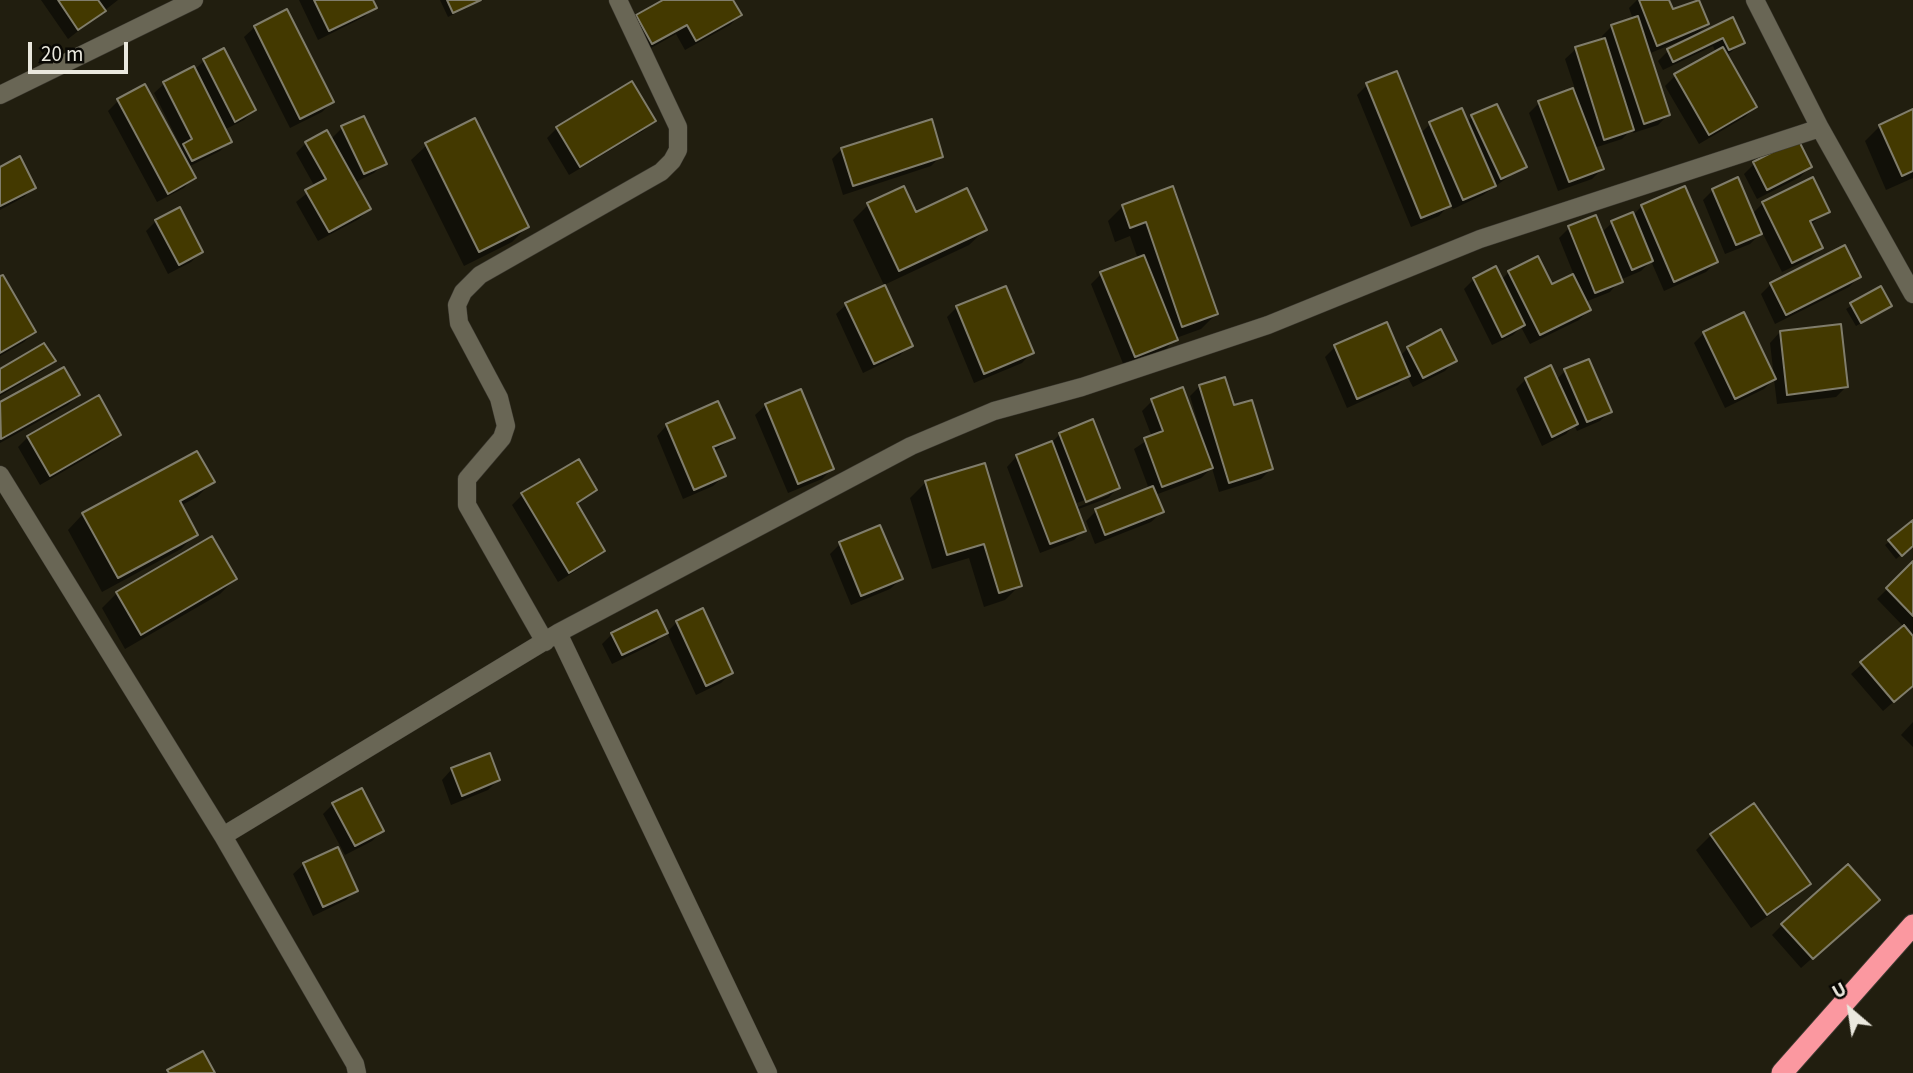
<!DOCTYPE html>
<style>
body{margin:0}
#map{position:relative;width:1913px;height:1073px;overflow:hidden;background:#211e0f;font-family:"Source Sans 3",sans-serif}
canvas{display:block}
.north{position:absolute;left:1815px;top:975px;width:70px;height:70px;-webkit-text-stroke:5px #090804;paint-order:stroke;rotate:331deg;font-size:19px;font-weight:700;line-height:28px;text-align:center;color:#eae8de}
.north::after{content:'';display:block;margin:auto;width:24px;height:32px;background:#eae8de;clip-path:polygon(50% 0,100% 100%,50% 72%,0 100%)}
.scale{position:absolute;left:28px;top:42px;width:100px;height:32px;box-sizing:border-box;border:4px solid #eae8de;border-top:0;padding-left:9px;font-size:21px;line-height:24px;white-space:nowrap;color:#eae8de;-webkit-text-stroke:5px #090804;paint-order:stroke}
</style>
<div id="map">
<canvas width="1913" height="1073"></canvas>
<div class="north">U</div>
<div class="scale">20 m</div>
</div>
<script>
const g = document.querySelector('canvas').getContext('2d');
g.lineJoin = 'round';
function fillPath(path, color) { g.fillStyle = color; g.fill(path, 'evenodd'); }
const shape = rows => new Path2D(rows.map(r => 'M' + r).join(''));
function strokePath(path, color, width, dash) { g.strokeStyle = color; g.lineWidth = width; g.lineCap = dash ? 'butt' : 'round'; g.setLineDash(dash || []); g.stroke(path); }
fillPath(shape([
 [41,0,118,0,68,39],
 [299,0,371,0,375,7,364,17,318,40],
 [440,0,483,0,448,17],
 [666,0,731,0,740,15,730,25,685,50,676,34,642,53,627,27,637,17],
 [1637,0,1667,0,1672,11,1707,24,1694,37,1732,20,1743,42,1726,56,1755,107,1745,117,1699,144,1665,86,1675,76,1716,53,1713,46,1663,70,1658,61,1668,51,1686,42,1685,39,1648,54,1668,115,1658,125,1633,133,1632,129,1622,139,1594,148,1602,169,1592,179,1558,191,1529,113,1539,103,1575,89,1565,59,1576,49,1603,40,1602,36,1612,26,1633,19,1629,8],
 [255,27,332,102,322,112,290,128,244,37],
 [223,51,254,110,244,120,224,130,230,141,220,151,188,167,194,177,184,188,157,202,108,111,118,101,144,86,178,148,181,147,154,93,165,83,194,70,204,61],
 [1367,85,1420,134,1430,124,1466,123,1472,117,1524,166,1483,195,1453,209,1450,204,1439,216,1411,227,1357,95],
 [1913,111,1913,178,1886,190,1865,141,1880,126],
 [654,121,643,131,569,175,547,138,557,128],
 [342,128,384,163,374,173,354,183,369,209,359,219,318,241,296,202,315,187,296,153,306,143,331,139],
 [1797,142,1810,167,1800,177,1757,199,1744,174,1754,164],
 [427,145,527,227,512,242,464,266,411,160],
 [842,149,941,156,931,166,843,195,832,159],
 [0,169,34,187,24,197,0,210],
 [1172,188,1216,314,1201,329,1176,338,1166,349,1124,366,1091,284,1101,274,1138,259,1130,236,1115,242,1108,221,1123,206],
 [1713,190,1752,214,1763,203,1828,211,1810,225,1821,248,1811,258,1782,272,1762,232,1750,244,1725,254,1703,200],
 [868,205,985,230,969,245,884,285,853,220],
 [1642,206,1716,262,1706,272,1664,291,1651,261,1641,271,1620,280,1610,292,1585,302,1589,310,1579,320,1530,344,1521,327,1513,335,1492,345,1464,289,1474,279,1501,280,1509,272,1551,286,1574,275,1559,238,1569,228,1601,233,1612,223,1632,216],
 [156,221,201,252,191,262,168,274,146,231],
 [1859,277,1849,287,1775,324,1761,294,1771,284],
 [0,278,34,332,24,342,0,356],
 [1880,289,1890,306,1856,326,1846,309],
 [847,304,910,345,900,355,863,373,836,314],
 [957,307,1032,352,1022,363,974,383,947,317],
 [1780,332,1846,387,1836,397,1777,404,1774,379,1764,389,1725,408,1694,343,1704,333,1774,377,1770,343],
 [1335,347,1400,356,1408,348,1455,360,1445,371,1413,387,1407,376,1398,385,1347,408,1325,357],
 [54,360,44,370,0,396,0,371],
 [63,369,78,395,68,405,0,443,0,404],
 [1565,371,1610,411,1600,421,1577,431,1574,425,1566,434,1542,446,1516,389,1526,379,1556,380],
 [1200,386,1233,407,1271,469,1261,479,1219,492,1212,468,1201,478,1155,495,1162,512,1151,522,1095,544,1086,521,1096,511,1149,489,1134,449,1152,437,1142,411,1152,401,1198,423,1190,396],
 [766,405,832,469,822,479,788,493,755,415],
 [667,425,733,438,713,452,724,476,713,486,683,499,657,436],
 [1060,434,1118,488,1108,498,1076,510,1084,530,1074,540,1040,553,1007,467,1017,456,1051,443],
 [1109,491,1109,495,1078,507,1077,503],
 [119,435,109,445,40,485,18,447,28,437],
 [984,465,1020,585,1005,600,984,607,969,558,932,569,910,498,926,482],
 [212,482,197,497,180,506,196,534,181,549,102,592,68,530,83,514],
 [595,490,577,505,603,550,593,560,558,582,512,505,522,495],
 [1913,522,1913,545,1896,559,1885,545],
 [840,544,901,579,890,589,851,605,830,554],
 [1913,564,1913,685,1883,711,1851,674,1904,627,1877,599],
 [235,579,220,594,125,649,102,608,117,593],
 [677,622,731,673,721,683,696,695,667,632],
 [666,633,655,643,612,664,602,644,612,634],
 [1913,722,1913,747,1901,735],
 [452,769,498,780,488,790,451,805,442,780],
 [333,804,382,831,372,841,345,855,323,814],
 [1711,835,1809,883,1794,898,1751,928,1696,850],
 [304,864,356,890,346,900,313,916,293,874],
 [1867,910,1801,968,1772,935,1782,925]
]), '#0007');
const building = shape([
 [58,0,98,0,106,11,78,30,58,0],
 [314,0,373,0,377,8,329,31,314,0],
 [447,0,481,0,453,13,447,0],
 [663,0,733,0,742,15,696,41,687,25,652,44,636,15,663,0],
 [1639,0,1669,0,1673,9,1699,0,1709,24,1657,46,1639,0],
 [287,9,334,102,300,119,254,26,287,9],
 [1638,16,1670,115,1644,124,1611,25,1638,16],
 [1733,17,1745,43,1729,50,1723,38,1673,62,1667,49,1733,17],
 [1605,38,1634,130,1604,140,1575,47,1605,38],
 [1723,47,1757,107,1709,135,1674,74,1723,47],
 [224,48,256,110,235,122,203,59,224,48],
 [194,66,232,142,192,161,183,144,192,139,163,82,194,66],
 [1397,71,1451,206,1421,218,1366,83,1397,71],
 [632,81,656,121,580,167,556,127,632,81],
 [145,84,196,178,168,194,117,99,145,84],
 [1573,88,1604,169,1569,182,1538,101,1573,88],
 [1497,104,1527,167,1501,179,1471,115,1497,104],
 [1462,108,1496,186,1463,200,1429,122,1462,108],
 [1913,109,1913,171,1902,176,1879,125,1913,109],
 [364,116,387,164,364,174,341,126,364,116],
 [475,118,529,227,479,252,425,143,475,118],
 [932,119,943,157,853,186,841,148,932,119],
 [327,130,371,209,329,232,305,190,326,179,305,142,327,130],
 [1798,139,1812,167,1767,190,1753,162,1798,139],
 [20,156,36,188,0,206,0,167,20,156],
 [1738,177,1762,234,1736,245,1712,189,1738,177],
 [1813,177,1830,212,1810,221,1823,248,1792,263,1762,202,1813,177],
 [904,186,916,212,967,188,987,230,899,271,867,203,904,186],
 [1173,186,1218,314,1182,327,1146,222,1130,228,1122,205,1173,186],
 [1685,186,1718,262,1674,282,1641,205,1685,186],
 [180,207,203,252,179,265,155,220,180,207],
 [1633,212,1653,261,1632,270,1611,221,1633,212],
 [1596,215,1623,282,1595,293,1568,226,1596,215],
 [1845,245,1861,277,1786,315,1770,283,1845,245],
 [1144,255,1178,340,1135,357,1100,272,1144,255],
 [1538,256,1552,284,1573,274,1591,310,1540,335,1508,271,1538,256],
 [1496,266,1525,325,1502,337,1473,278,1496,266],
 [3,275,36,332,0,353,0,276,3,275],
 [885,285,913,346,874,364,845,303,885,285],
 [1006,286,1034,353,984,374,956,306,1006,286],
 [1881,286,1892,306,1861,323,1850,303,1881,286],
 [1744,312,1776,379,1735,399,1703,332,1744,312],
 [1387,322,1410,376,1357,399,1334,345,1387,322],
 [1841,324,1848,387,1787,395,1780,331,1841,324],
 [1441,329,1457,361,1423,378,1407,347,1441,329],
 [44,343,56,361,0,393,0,369,44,343],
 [1589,359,1612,412,1587,422,1564,369,1589,359],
 [1551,365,1578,424,1552,437,1525,378,1551,365],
 [64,367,80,395,1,439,0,402,64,367],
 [1225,377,1234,405,1252,400,1273,469,1229,483,1199,385,1225,377],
 [1183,387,1213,468,1162,487,1144,438,1163,431,1151,399,1183,387],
 [801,389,834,469,798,484,765,404,801,389],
 [99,395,121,435,50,476,27,436,99,395],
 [718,401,735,438,713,447,726,476,694,490,666,424,718,401],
 [1093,419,1120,488,1086,502,1059,433,1093,419],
 [1052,441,1086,531,1050,544,1016,455,1052,441],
 [197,451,215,482,180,501,198,535,118,578,82,513,197,451],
 [579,459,597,490,577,503,605,551,569,573,521,493,579,459],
 [985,463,1022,586,999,593,984,544,947,555,925,481,985,463],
 [1153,486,1164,512,1105,535,1095,509,1153,486],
 [1913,520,1913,546,1902,556,1888,540,1913,520],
 [880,525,903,579,861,596,839,542,880,525],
 [212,536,237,579,141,635,116,592,212,536],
 [1913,561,1913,616,1886,588,1913,561],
 [703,608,733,673,706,686,676,621,703,608],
 [657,610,668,633,622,655,611,633,657,610],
 [1904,625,1913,636,1913,686,1894,702,1860,662,1904,625],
 [490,753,500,780,462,796,451,768,490,753],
 [362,788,384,831,355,846,332,803,362,788],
 [1754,803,1811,884,1767,915,1710,834,1754,803],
 [338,847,358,891,323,907,303,863,338,847],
 [1848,864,1880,900,1813,959,1781,924,1848,864],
 [203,1051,215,1073,169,1073,167,1070,203,1051]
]);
fillPath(building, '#433900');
strokePath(building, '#807d6b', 2);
const minor = shape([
 [1755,0,1820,128,1913,294],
 [0,95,194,0],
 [0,475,223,836,558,633,911,446,994,411,1082,387,1268,325,1480,239,1820,128],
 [558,633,768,1073],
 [545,642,467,505,467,479,502,438,506,426,499,398,459,323,457,305,463,292,480,275,661,172,672,161,678,150,678,127,618,0],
 [223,836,355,1064,357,1073]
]);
const highway = shape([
 [1782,1073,1913,925]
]);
strokePath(minor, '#3c3931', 19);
strokePath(highway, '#3c3931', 23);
strokePath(minor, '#696655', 18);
strokePath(highway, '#fb98a0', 21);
</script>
